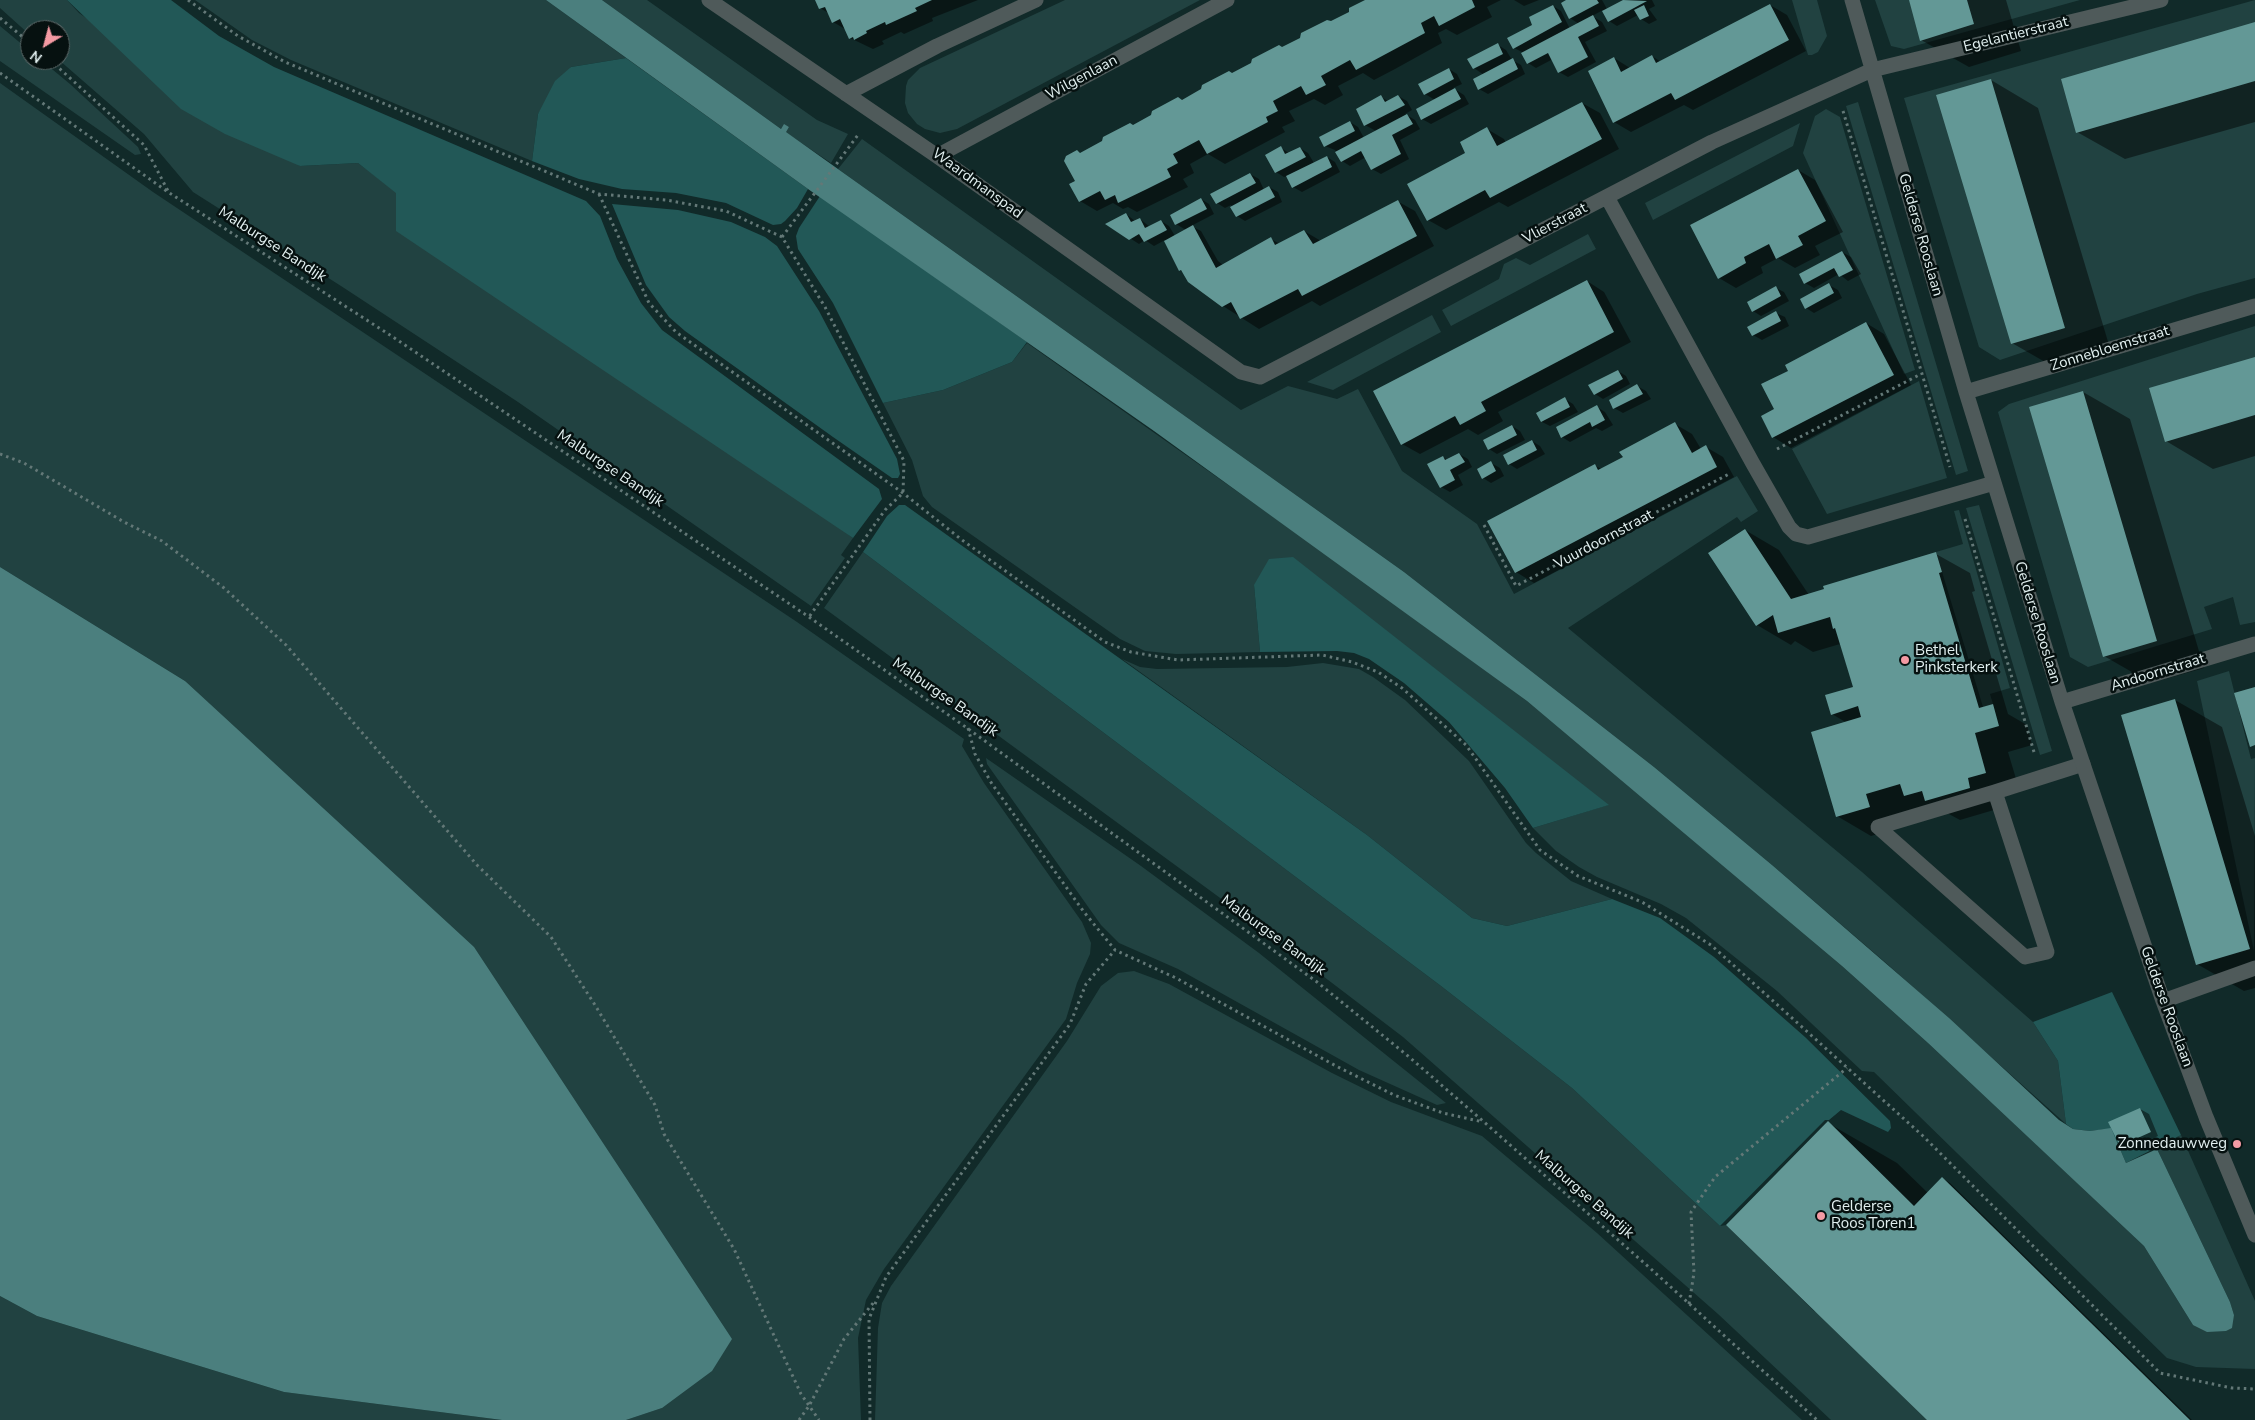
<!DOCTYPE html>
<style>
body{margin:0}
#map{position:relative;width:2255px;height:1420px;overflow:hidden;background:#112a29;font-family:"Nunito Sans",sans-serif}
canvas{display:block}
.north{position:absolute;left:20px;top:20px;width:50px;height:50px;box-sizing:border-box;background:#061110;border:1px solid #5e6a6a;border-radius:50%;rotate:217deg;font-size:14px;font-weight:700;line-height:20px;text-align:center;color:#e2f0f0}
.north::after{content:'';display:block;margin:auto;width:18px;height:22px;background:#f49aa3;clip-path:polygon(50% 0,100% 100%,50% 72%,0 100%)}
</style>
<div id="map">
<canvas width="2255" height="1420"></canvas>
<div class="north">N</div>
</div>
<script>
const g = document.querySelector('canvas').getContext('2d');
g.lineJoin = 'round';
function fillPath(path, color) { g.fillStyle = color; g.fill(path, 'evenodd'); }
const shape = rows => new Path2D(rows.map(r => 'M' + r).join(''));
function strokePath(path, color, width, dash) { g.strokeStyle = color; g.lineWidth = width; g.lineCap = dash ? 'butt' : 'round'; g.setLineDash(dash || []); g.stroke(path); }
function drawText(font, color, halo, rows, align = 'center') {
  g.font = font + ' "Nunito Sans",sans-serif'; g.lineWidth = 5; g.setLineDash([]); g.textBaseline = 'middle'; g.strokeStyle = halo; g.fillStyle = color; for (const [text, x, y, turn = 0] of rows) {
    g.save(); g.translate(x, y); g.rotate((+turn || 0) * Math.PI / 180); g.textAlign = isNaN(turn) ? turn : align; if (halo) g.strokeText(text, 0, 0); g.fillText(text, 0, 0); g.restore();
  }
}
fillPath(shape([
 [0,0,67,0,79,13,300,166,358,163,853,538,841,555,845,558,811,606,518,402,341,286,193,192,144,134,59,60,60,30,30,30,30,35,0,8],
 [195,0,546,0,626,58,571,67,538,114,532,161,291,60,252,40],
 [602,0,647,0,817,120,848,134,831,163,785,132,789,127,784,125,781,129],
 [1065,0,1200,0,957,129,940,133,925,129,917,124,908,113,905,103,906,86,908,80,920,68],
 [1792,0,1817,0,1827,36,1818,52,1812,55,1808,55],
 [1875,0,2080,0,1904,49,1891,46],
 [2255,0,2255,278,2197,294,2000,360,1979,347,1904,98],
 [0,26,30,51,30,60,41,60,70,84,138,147,141,154,135,155,0,61],
 [0,83,153,192,797,622,964,739,962,746,984,783,1082,922,1091,943,1090,954,1077,983,1066,1019,884,1269,866,1300,858,1338,861,1420,626,1420,662,1408,185,681,0,567],
 [1858,102,1968,471,1956,475,1846,106],
 [1826,109,1840,117,1915,370,1904,374,1803,153,1815,116],
 [1800,123,1793,146,1653,220,1645,203],
 [862,139,1241,410,1288,386,1337,399,1358,389,1402,471,1477,524,1514,594,1737,476,1758,511,1741,522,1737,517,1568,628,1862,872,2033,1022,2058,1061,2066,1124,1886,963,1772,865,1654,767,1522,664,1404,572,838,169],
 [1588,234,1596,249,1451,326,1442,310,1499,279,1504,264,1516,258,1530,265],
 [1432,315,1441,332,1333,390,1307,382],
 [2255,326,2255,622,2240,625,2233,597,2204,607,2212,629,2088,667,2070,657,1998,412,2009,404],
 [1027,343,1316,547,1527,701,1576,741,1842,966,1928,1043,2072,1178,2144,1246,2193,1325,2234,1315,2230,1302,2157,1149,2181,1135,2255,1301,2255,1369,2196,1367,2167,1358,1874,1072,1862,1071,1777,991,1686,918,1661,904,1597,877,1579,867,1556,851,1533,828,1608,805,1254,585,1260,652,1176,654,1145,651,1120,639,932,507,923,496,912,460,883,403,943,390,1012,362],
 [1919,381,1947,478,1827,514,1792,449],
 [1979,505,2052,751,2040,755,1966,508],
 [1959,510,2010,688,1990,694,1993,704,1983,707,1936,552,1963,544,1954,511],
 [863,552,1441,986,1572,1088,1720,1226,1726,1225,1814,1311,2045,1420,1831,1420,1718,1314,1403,1037,1227,903,824,608],
 [1122,659,1140,667,1157,669,1287,667,1323,663,1359,669,1373,677,1405,700,1469,761,1526,843,1536,853,1571,881,1612,899,1507,926,1472,918,1367,835],
 [2229,671,2251,759,2255,758,2254,951,2197,681],
 [986,758,1141,866,1259,953,1446,1103,1437,1105,1359,1070,1178,969,1119,943,1101,925,987,764],
 [1134,971,1169,984,1332,1073,1391,1102,1482,1136,1597,1233,1802,1420,875,1420,878,1328,882,1303,891,1286,1067,1041,1101,986,1118,973],
 [0,1296,37,1316,284,1392,502,1420,0,1420]
]), '#214241');
fillPath(shape([
 [67,0,171,0,219,36,274,67,586,201,600,216,617,259,641,303,662,330,879,489,882,499,853,538,396,231,396,193,358,163,300,166,225,134,181,109],
 [626,58,808,189,797,208,785,221,781,224,773,225,726,203,676,193,622,189,579,179,532,161,538,114,555,81,571,67],
 [820,196,1027,342,1012,362,943,390,883,403,833,303,798,249,796,236,799,228],
 [612,204,678,210,731,222,765,237,777,246,819,311,897,459,900,474,898,478,892,478,833,437,685,331,669,317,646,285],
 [899,505,905,505,1367,835,1472,918,1507,926,1612,899,1660,918,1714,957,1805,1037,1890,1121,1891,1128,1888,1132,1841,1110,1829,1120,1825,1120,1720,1226,1572,1088,1441,986,863,552,887,516],
 [1293,557,1609,805,1533,828,1505,788,1449,722,1404,683,1369,659,1354,653,1337,651,1260,652,1254,585,1269,559],
 [2112,992,2181,1135,2126,1163,2117,1142,2108,1129,2090,1131,2073,1129,2066,1124,2058,1061,2033,1022]
]), '#225857');
fillPath(shape([
 [546,0,602,0,781,129,784,124,789,127,786,132,1404,572,1522,664,1654,767,1772,865,1949,1018,2059,1120,2073,1129,2090,1131,2111,1128,2126,1163,2157,1149,2230,1302,2234,1315,2232,1328,2226,1331,2207,1332,2193,1325,2144,1246,1928,1043,1842,966,1527,701,1154,431,808,189],
 [0,567,185,681,474,947,732,1339,712,1371,662,1408,626,1420,502,1420,284,1392,37,1316,0,1296]
]), '#4b7f7e');
fillPath(shape([
 [816,0,978,0,932,18,933,21,904,34,901,32,882,41,884,44,873,49,850,38,845,29,833,22,830,14,820,8],
 [1367,0,1501,0,1487,7,1492,17,1457,35,1446,29,1438,33,1442,43,1395,69,1374,80,1363,73,1338,86,1343,95,1325,105,1314,99,1289,111,1295,121,1282,127,1285,132,1225,164,1208,154,1190,164,1194,173,1183,179,1188,187,1137,212,1128,207,1123,209,1113,203,1097,211,1080,201,1076,181,1081,154,1351,12],
 [1514,0,1539,0,1524,6],
 [1569,0,1602,0,1607,9,1625,0,1652,0,1655,6,1649,9,1657,20,1649,24,1641,19,1638,15,1617,26,1609,21,1603,10,1592,16,1602,22,1607,31,1585,42,1596,62,1568,77,1559,72,1553,59,1536,68,1528,63,1522,52,1514,48,1553,6,1561,11,1570,29,1579,24,1570,18],
 [1910,0,2006,0,2021,51,1969,67,1921,40],
 [1770,5,1787,15,1806,51,1693,110,1684,105,1631,132,1614,122,1614,58,1630,68,1652,56,1661,62],
 [2255,24,2255,122,2125,159,2077,132],
 [1498,45,1506,50,1512,60,1521,65,1525,74,1488,94,1479,89,1484,75,1474,68],
 [1449,69,1457,74,1462,84,1453,88,1464,95,1469,104,1431,124,1422,119,1435,100,1425,94],
 [1991,80,2038,108,2112,355,2059,370,2012,343],
 [1398,96,1407,101,1412,110,1405,114,1415,120,1420,129,1400,140,1409,159,1381,174,1372,169,1366,157,1350,166,1342,161,1335,150,1325,146,1350,122,1358,127,1364,138,1376,131,1365,125,1357,109,1381,97,1388,101],
 [1582,103,1600,113,1619,149,1508,207,1499,202,1446,230,1428,220,1487,129,1504,139,1506,143],
 [1281,148,1289,153,1300,148,1308,153,1314,163,1327,157,1335,162,1340,172,1302,192,1293,187,1288,176,1284,177,1276,172],
 [1798,170,1815,180,1843,232,1815,246,1820,255,1795,268,1778,258,1761,267,1763,273,1736,288,1719,278],
 [1250,174,1259,179,1264,190,1269,187,1278,192,1282,202,1245,221,1237,216,1231,205,1225,208,1217,203],
 [1201,199,1209,204,1214,214,1191,226,1201,231,1218,261,1223,265,1271,239,1280,244,1304,231,1321,241,1397,201,1415,211,1434,246,1320,306,1312,301,1259,329,1223,306,1180,270,1165,240,1154,246,1145,240,1139,244,1108,224,1126,214,1135,221,1140,219,1150,227,1161,221,1169,226,1175,236,1186,230,1176,224],
 [1842,252,1851,257,1861,274,1848,281,1839,274,1814,288,1805,283],
 [1587,281,1604,292,1631,342,1498,412,1503,421,1478,435,1468,429,1420,454,1402,444],
 [1829,285,1838,290,1842,298,1814,313,1806,308],
 [1776,288,1784,292,1789,301,1761,316,1753,311],
 [1776,313,1785,317,1789,326,1762,340,1753,335],
 [1866,323,1884,334,1911,385,1791,448,1773,437,1762,417,1775,410,1790,371],
 [2255,358,2255,456,2213,469,2166,441],
 [1618,371,1626,376,1630,384,1603,399,1595,394],
 [1637,386,1646,391,1651,399,1623,413,1614,408,1610,400],
 [2083,392,2130,419,2204,668,2151,683,2104,656],
 [1565,399,1573,404,1578,412,1550,426,1542,422],
 [1597,407,1605,412,1613,425,1602,431,1596,428,1570,442,1562,437],
 [1675,424,1692,434,1701,449,1706,447,1723,457,1734,477,1534,583,1516,572,1595,466,1602,469,1624,458],
 [1512,426,1520,431,1525,440,1497,454,1489,449],
 [1532,441,1540,446,1545,454,1517,469,1509,464],
 [1459,454,1468,459,1472,467,1458,475,1463,485,1450,492,1441,487,1429,464,1443,457,1448,460],
 [1491,463,1500,468,1504,476,1491,483,1483,478],
 [1745,530,1779,550,1809,595,1936,554,1970,573,1975,591,1972,592,2008,714,2027,725,2032,745,2008,752,2020,792,2001,797,2004,807,1960,820,1947,813,1871,836,1837,816,1847,723,1832,714,1854,688,1840,644,1813,652,1795,641,1791,645,1757,625],
 [2175,700,2222,727,2255,836,2255,988,2244,991,2197,964],
 [2140,1109,2149,1114,2158,1136,2129,1150,2121,1145],
 [1828,1123,1897,1163,1928,1193,1942,1178,1950,1183,2192,1420,1929,1420]
]), '#0007');
fillPath(shape([
 [815,0,932,0,915,8,917,11,886,25,885,22,866,31,867,33,854,40,853,37,849,39,840,19,832,23,825,7,819,9],
 [1365,0,1472,0,1475,7,1439,26,1434,16,1421,23,1425,33,1356,70,1350,60,1321,76,1326,85,1306,95,1301,86,1273,101,1278,111,1266,117,1268,122,1207,154,1199,140,1173,154,1178,163,1167,169,1171,177,1147,189,1118,203,1115,195,1105,200,1100,191,1079,202,1069,184,1075,181,1064,161,1066,156,1077,150,1080,153,1102,141,1103,137,1130,123,1133,125,1151,115,1152,111,1178,97,1182,100,1201,89,1202,85,1229,71,1232,73,1251,63,1252,59,1279,45,1282,47,1300,38,1301,33,1327,20,1331,21,1349,12,1349,8],
 [1566,0,1597,0,1599,3,1569,19,1561,3],
 [1623,0,1647,1,1608,22,1602,11],
 [1909,0,1967,0,1974,24,1920,41],
 [1770,4,1789,40,1675,100,1671,93,1613,123,1588,71,1614,57,1621,72,1652,55,1656,63],
 [1553,5,1562,22,1513,49,1507,38,1532,25,1529,17],
 [1644,5,1649,16,1640,20,1634,10],
 [1593,15,1599,26,1578,37,1588,57,1558,73,1548,53,1527,64,1521,53],
 [2255,22,2255,81,2076,133,2061,79],
 [1498,43,1503,54,1473,69,1467,59],
 [1513,58,1518,69,1478,90,1473,79],
 [1449,68,1454,79,1424,95,1418,84],
 [1991,79,2065,328,2011,344,1936,95],
 [1455,88,1461,99,1421,120,1416,109],
 [1381,95,1385,102,1398,95,1405,105,1364,126,1356,109],
 [1582,102,1602,139,1490,198,1485,190,1427,221,1407,184,1465,153,1460,142,1487,127,1497,146],
 [1407,114,1413,124,1392,135,1401,154,1371,170,1361,151,1341,162,1335,152],
 [1350,121,1355,131,1324,147,1319,137],
 [1281,146,1285,154,1300,147,1306,157,1275,173,1265,155],
 [1327,156,1332,167,1292,188,1286,176],
 [1798,169,1826,221,1798,236,1803,245,1776,259,1769,244,1744,257,1746,263,1718,279,1690,225],
 [1250,173,1256,183,1216,204,1210,194],
 [1269,186,1275,197,1236,217,1230,207],
 [1201,198,1207,209,1175,225,1170,215],
 [1398,200,1417,236,1302,296,1298,289,1240,319,1231,302,1222,307,1188,282,1181,270,1179,271,1164,241,1193,225,1216,268,1271,237,1275,245,1304,230,1313,244],
 [1126,213,1131,222,1140,218,1145,228,1161,220,1167,230,1144,242,1139,234,1129,240,1105,224],
 [1842,251,1853,270,1839,277,1834,268,1804,284,1799,274],
 [1587,280,1614,332,1481,402,1486,411,1460,425,1455,416,1401,445,1373,391],
 [1829,283,1834,293,1805,309,1800,299],
 [1776,286,1781,296,1752,312,1747,302],
 [1776,311,1781,321,1752,336,1747,327],
 [1866,322,1894,375,1772,438,1761,416,1774,409,1761,384,1788,371,1785,365],
 [2255,357,2255,415,2165,442,2149,388],
 [1618,370,1623,379,1594,395,1588,385],
 [1637,384,1643,394,1613,409,1609,400],
 [2083,391,2157,641,2103,657,2029,407],
 [1565,397,1570,407,1541,422,1536,413],
 [1597,405,1605,420,1592,427,1590,422,1561,438,1556,427],
 [1675,422,1692,453,1706,445,1717,467,1515,573,1487,521,1595,464,1598,470,1623,457,1619,452],
 [1512,425,1517,435,1488,450,1483,440],
 [1532,440,1537,450,1508,465,1503,455],
 [1459,453,1465,462,1450,470,1455,480,1440,488,1427,464,1443,456,1445,460],
 [1491,461,1496,471,1482,479,1477,469],
 [1745,529,1791,599,1824,589,1823,586,1936,552,1942,572,1939,573,1979,708,1993,704,1999,726,1975,733,1986,773,1968,778,1970,788,1925,801,1922,791,1904,796,1900,784,1866,794,1870,807,1836,817,1811,732,1861,717,1858,706,1831,715,1825,695,1853,687,1835,628,1833,629,1830,617,1778,633,1773,615,1756,626,1708,553],
 [2255,687,2255,745,2250,747,2234,693],
 [2175,699,2250,949,2196,965,2121,715],
 [2140,1108,2151,1132,2120,1146,2108,1122],
 [1828,1121,1914,1206,1942,1177,2190,1420,1927,1420,1726,1225]
]), '#639896');
strokePath(shape([
 [188,0,238,36,285,62,599,194,666,200,726,211,782,237,825,307,904,461,903,493,885,510,809,617],
 [0,18,30,43],
 [50,60,144,145,168,191],
 [0,73,168,192,390,335,809,617,967,728,1317,982,1408,1056,1484,1122,1651,1269,1817,1420],
 [1843,111,1950,467],
 [599,194,649,303,676,332,903,493,962,540,1105,642,1131,652,1178,660,1322,655,1352,662,1378,672,1402,688,1466,745,1540,850,1578,876,1642,902,1711,945,1923,1136,2160,1373,2232,1388,2255,1389],
 [782,237,858,135],
 [1777,449,1921,374],
 [0,454,24,463,124,522,162,541,224,588,286,645,477,865,551,937,595,1005,655,1105,664,1134,734,1249,801,1394,819,1420],
 [1965,519,2034,752],
 [1484,525,1516,586,1729,474],
 [968,728,975,754,992,784,1084,912,1115,950,1176,978,1336,1066,1394,1095,1443,1113,1483,1122],
 [1689,1304,1694,1273,1691,1212,1715,1177,1847,1068],
 [799,1420,809,1406,844,1339,874,1302],
 [870,1420,869,1319,886,1277,1070,1024,1086,984,1115,950]
]), '#637877', 3, [2.5, 4]);
strokePath(shape([
 [1995,792,1878,827,2025,957,2047,952,1995,792,2083,764]
]), '#4f5a5a', 15);
strokePath(shape([
 [709,0,937,156,1241,372,1260,377,1712,142,1872,70,2161,0],
 [1852,0,1966,392,2062,702,2163,1001,2206,1117,2255,1235],
 [846,94,937,46,1036,0],
 [937,156,1227,0],
 [1607,197,1752,462,1789,527,1796,534,1808,537,1994,483],
 [1966,392,2255,306],
 [2062,702,2255,644],
 [2163,1001,2255,968]
]), '#4f5a5a', 15);
for (const [x, y, r, color] of [
 [1905,660,5,"#f49aa3"],
 [2237,1144,5,"#f49aa3"],
 [1821,1216,5,"#f49aa3"]
]) { const dot = new Path2D(); dot.arc(x, y, r, 0, 2 * Math.PI); g.fillStyle = color; g.fill(dot); strokePath(dot, '#061110', 2); }
drawText('15px', '#e2f0f0', '#061110', [
 ["Egelantierstraat",2016,35,-14],
 ["Wilgenlaan",1082,78,-28],
 ["Waardmanspad",977,184,36],
 ["Vlierstraat",1555,224,-28],
 ["Gelderse Rooslaan",1920,235,74],
 ["Malburgse Bandijk",272,245,33],
 ["Zonnebloemstraat",2110,349,-17],
 ["Malburgse Bandijk",610,469,34],
 ["Vuurdoornstraat",1604,540,-28],
 ["Gelderse Rooslaan",2037,623,73],
 ["Andoornstraat",2158,673,-17],
 ["Malburgse Bandijk",945,698,35],
 ["Malburgse Bandijk",1273,936,36],
 ["Gelderse Rooslaan",2166,1007,70],
 ["Malburgse Bandijk",1584,1195,41]
]);
drawText('15px', '#e2f0f0', '#061110', [
 ["Bethel",1915,651],
 ["Pinksterkerk",1915,668],
 ["Zonnedauwweg",2227,1144,"right"],
 ["Gelderse",1831,1207],
 ["Roos Toren1",1831,1224]
], 'left');
</script>
